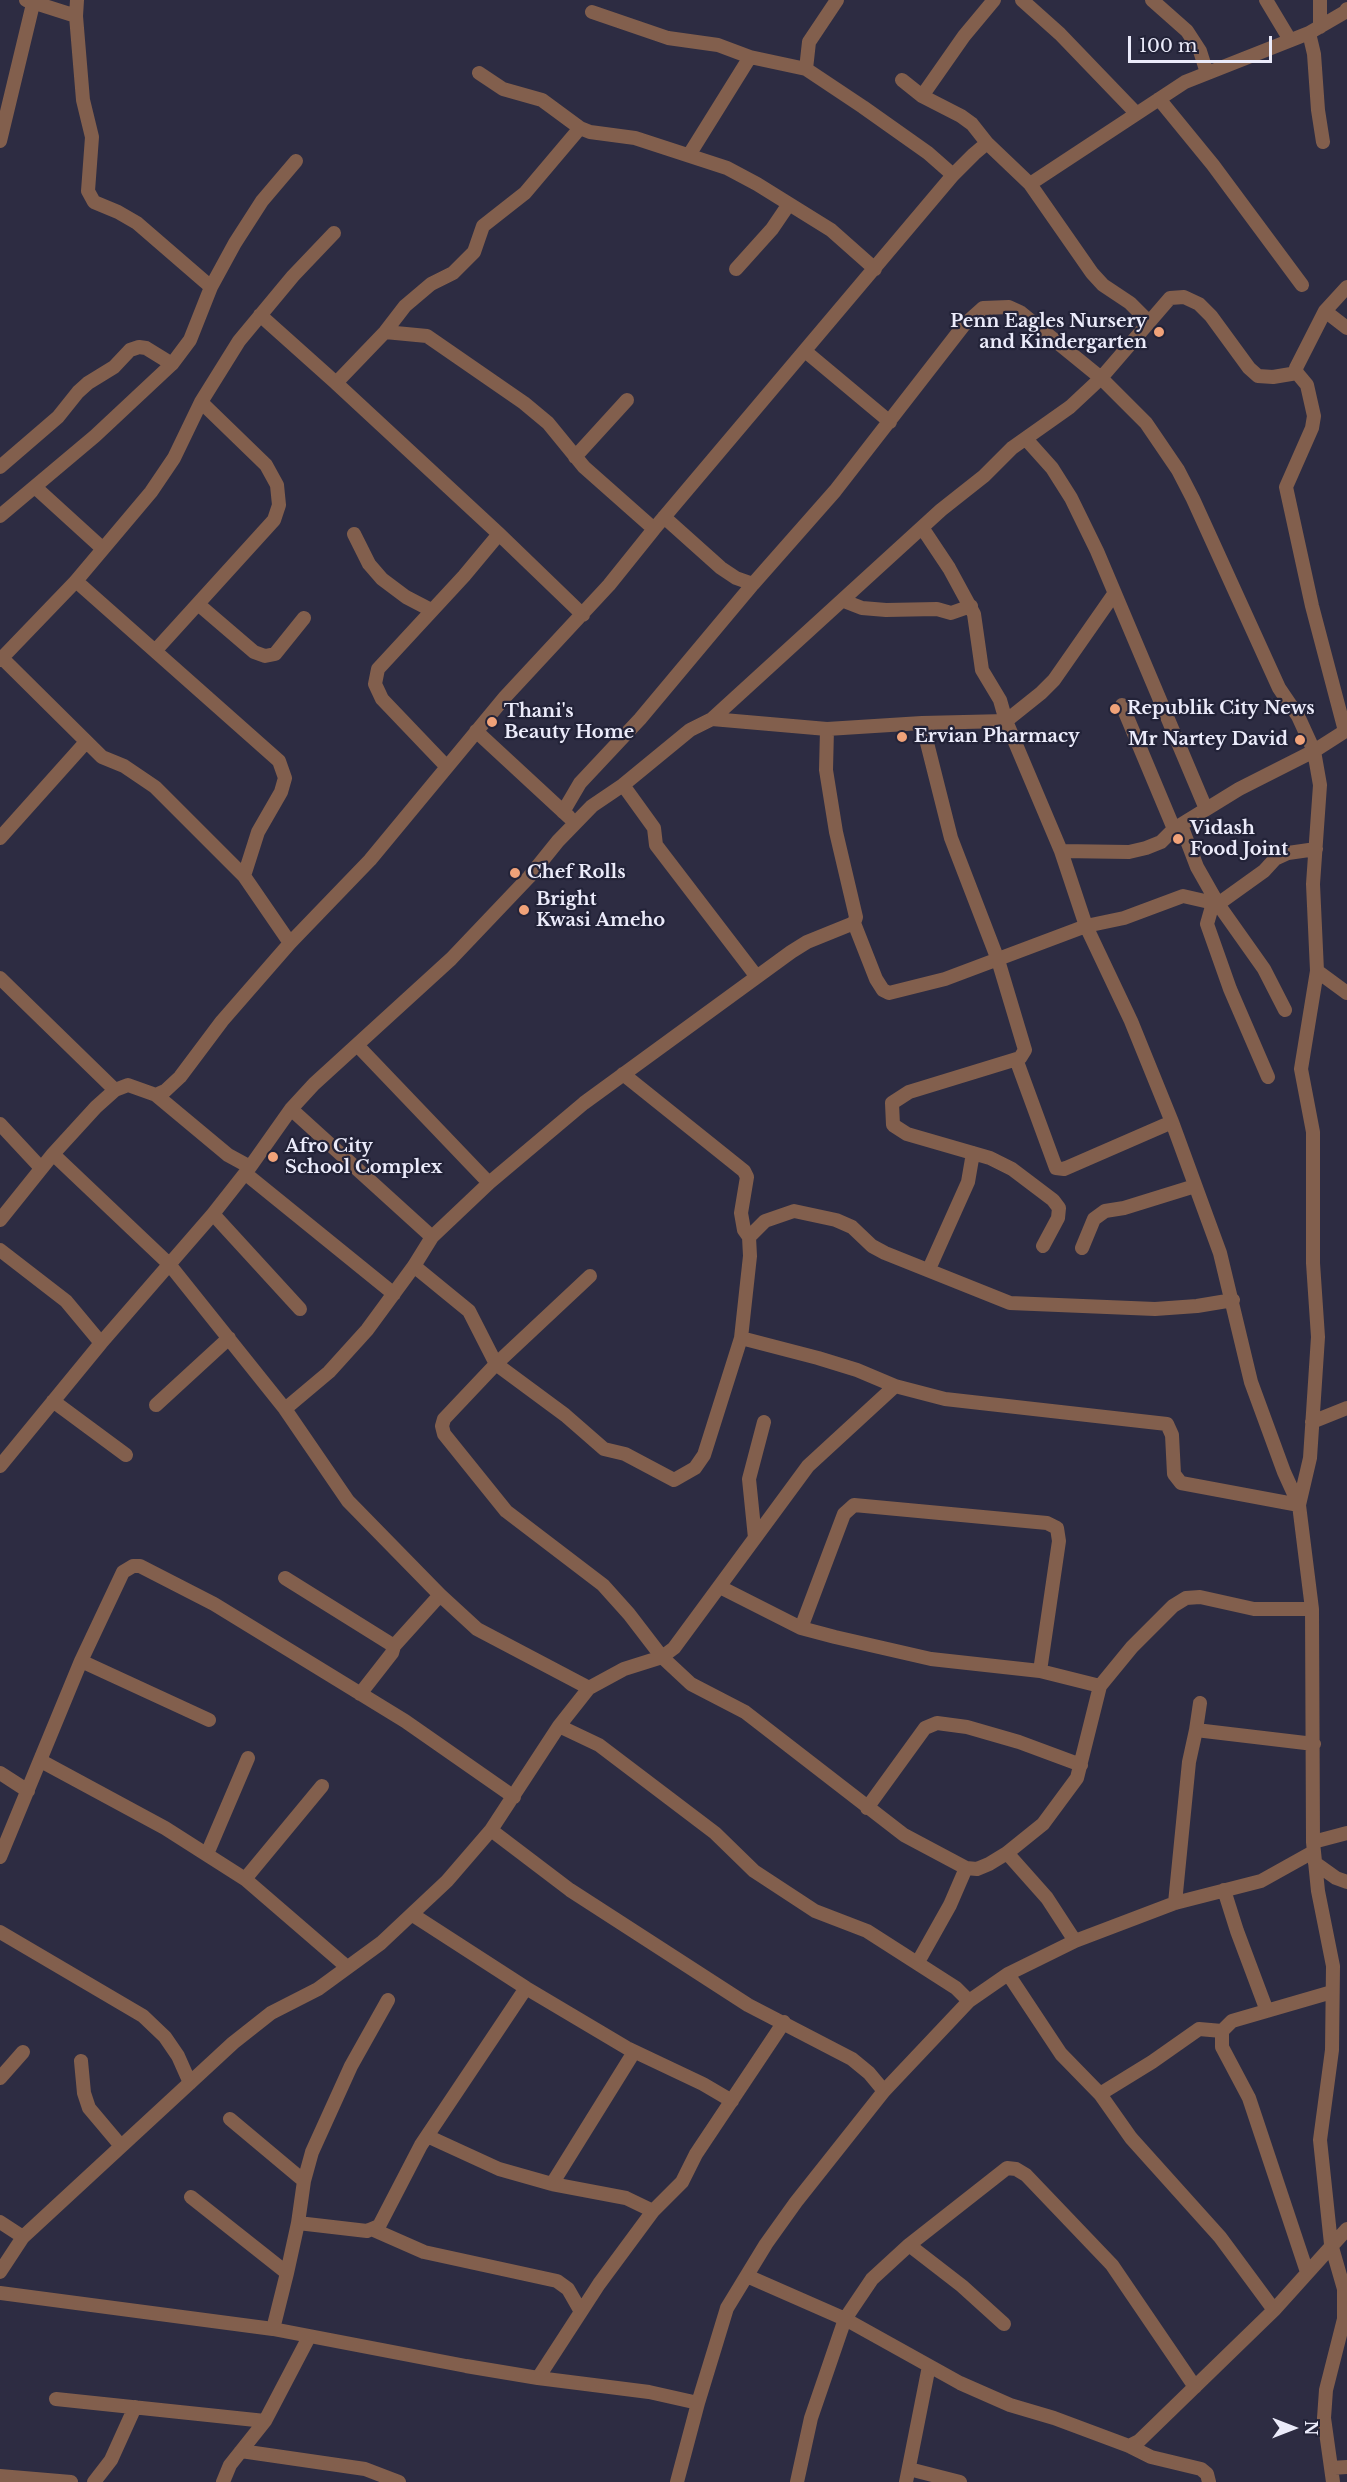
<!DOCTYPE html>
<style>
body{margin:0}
#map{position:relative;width:1347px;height:2482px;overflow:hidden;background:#2d2c42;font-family:"Libre Baskerville",serif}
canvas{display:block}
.north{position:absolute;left:1263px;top:2398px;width:60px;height:60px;-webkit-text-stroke:4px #232338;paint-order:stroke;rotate:90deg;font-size:16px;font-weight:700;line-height:24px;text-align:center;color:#ebebfa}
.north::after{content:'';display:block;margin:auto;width:21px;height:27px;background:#ebebfa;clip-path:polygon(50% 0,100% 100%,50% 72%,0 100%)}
.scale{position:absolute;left:1128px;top:36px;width:144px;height:27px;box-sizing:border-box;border:3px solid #ebebfa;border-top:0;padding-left:8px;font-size:18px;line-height:21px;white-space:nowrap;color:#ebebfa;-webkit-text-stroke:4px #232338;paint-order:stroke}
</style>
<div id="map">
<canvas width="1347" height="2482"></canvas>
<div class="north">N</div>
<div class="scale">100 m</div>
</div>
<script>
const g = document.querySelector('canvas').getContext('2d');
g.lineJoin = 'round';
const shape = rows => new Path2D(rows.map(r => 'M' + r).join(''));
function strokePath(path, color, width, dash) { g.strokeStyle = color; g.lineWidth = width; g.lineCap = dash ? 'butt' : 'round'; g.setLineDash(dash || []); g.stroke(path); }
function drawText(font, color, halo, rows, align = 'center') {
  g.font = font + ' "Libre Baskerville",serif'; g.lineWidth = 4.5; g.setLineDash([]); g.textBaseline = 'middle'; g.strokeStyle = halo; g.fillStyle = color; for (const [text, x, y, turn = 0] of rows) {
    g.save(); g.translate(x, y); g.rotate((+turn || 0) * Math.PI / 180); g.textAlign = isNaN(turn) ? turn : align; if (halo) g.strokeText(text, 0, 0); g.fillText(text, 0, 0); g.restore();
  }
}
strokePath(shape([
 [26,0,76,16],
 [77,0,76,16,83,100,92,137,88,191,94,202,118,212,137,223,211,287],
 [1022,0,1060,34,1136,113],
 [1152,0,1187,31,1200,51,1207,73],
 [1266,0,1290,40],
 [1320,0,1320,27],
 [592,12,668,38,718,45,750,57,806,69,863,107,928,153,953,175],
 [1309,33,1314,54,1318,110,1323,142],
 [806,69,809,42,837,0],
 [479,73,503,89,542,100,580,128,590,132,635,138,727,168,757,184,831,230,875,269],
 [902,80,922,96,961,116,972,124,987,143],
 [922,96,964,36,994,0],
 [1159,99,1213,165,1302,285],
 [0,141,33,4],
 [689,155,750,57],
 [1030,184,1092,273,1103,285,1130,303,1148,321],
 [736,269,772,229,789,204],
 [1325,311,1347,328],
 [260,315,336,383,385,332,405,306,431,284,453,273,474,252,483,226,525,193,580,128],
 [385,332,427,336,524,403,548,423,584,467,654,529],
 [805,351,890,422],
 [336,383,499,534,583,615],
 [1026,439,1052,468,1071,498,1097,551,1206,809],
 [575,457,627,400],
 [0,467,58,417,78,392,88,383,114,367,130,350,139,347,146,348,172,364],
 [35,487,102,548],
 [0,516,95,436,172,364,190,340,211,287,235,243,262,201,296,161],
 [664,517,721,568,736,578,753,584],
 [923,529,949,568,974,614,982,670,1000,700,1006,721,1061,851,1086,926,1131,1021,1172,1122,1220,1253,1251,1382,1284,1472,1299,1505],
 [354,534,369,564,382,579,406,597,431,610],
 [76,581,279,761,285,778,281,792,258,832,244,876],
 [844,601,862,608,886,610,937,609,951,613,971,606],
 [198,604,254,652,265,656,275,654,304,618],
 [155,651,274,520,279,505,277,485,266,465,201,402],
 [2,658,102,757,124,766,155,787,244,876,290,943],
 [0,660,76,581,151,492,174,458,201,402,239,341,293,276,334,233],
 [1122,705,1174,829],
 [712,719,827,729,922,723,1006,721,1041,693,1054,680,1114,594],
 [922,723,951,838,998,960,1025,1050,1020,1058,909,1092,892,1103,893,1125,907,1134,990,1158,1012,1169,1053,1200,1059,1208,1058,1218,1043,1246],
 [827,729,826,770,836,832,856,917,854,923,876,979,883,990,889,993,945,979,1086,926,1124,918,1183,896,1218,904],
 [476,731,569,817],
 [1345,731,1312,606,1286,487,1312,428,1314,416,1307,385,1297,373,1296,368,1325,311,1347,287],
 [446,766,382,699,375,684,378,669,464,576,499,534],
 [623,785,654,828,656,845,757,977],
 [563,812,580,783,640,719,753,584,835,491,964,325,983,308,1009,307,1020,312,1101,378,1146,423,1178,470,1193,499,1279,688,1298,716,1314,751,1320,785,1313,884,1317,971,1301,1069,1313,1132,1313,1263,1318,1337,1310,1458,1299,1505,1312,1609,1313,1842,1318,1891,1333,1966,1332,2050,1320,2140,1331,2244,1344,2289,1344,2319,1326,2390,1324,2418,1333,2482],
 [1181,825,1197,867,1218,904,1264,969,1285,1010],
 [0,838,86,742],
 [1061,851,1129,852,1146,848,1161,842,1174,829,1239,789,1314,751,1347,730],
 [1317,971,1347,993],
 [0,978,115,1090],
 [357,1045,489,1183],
 [1016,1059,1056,1168,1064,1169,1172,1122],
 [623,1074,744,1171,747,1177,741,1213,744,1230,749,1237],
 [1268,1077,1230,989,1207,924,1211,910,1218,904,1264,871,1275,859,1288,853,1316,849],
 [156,1095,228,1155,250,1167,291,1109,314,1084,451,959,529,877,558,841,592,806,623,785,690,730,712,719,941,510,984,476,1012,448,1070,407,1101,378,1170,298,1184,297,1199,304,1211,316,1249,368,1258,376,1273,377,1297,373],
 [291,1109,432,1237],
 [0,1124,41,1168],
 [53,1154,169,1264,285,1409,348,1501,440,1595,477,1629,589,1688],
 [246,1174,394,1294],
 [213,1214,300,1309],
 [0,1220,53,1154,96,1107,115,1090,128,1085,156,1095,165,1091,180,1077,222,1021,290,943,370,860,505,697,609,585,654,529,953,175,974,154,987,143,1030,184,1185,82,1309,33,1345,12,1347,9],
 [1082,1248,1094,1219,1105,1211,1124,1208,1195,1186],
 [0,1250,66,1301,101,1343],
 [414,1266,469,1311,496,1364,565,1415,604,1449,625,1454,674,1480,695,1468,704,1455,741,1338,750,1256,749,1237,765,1221,794,1211,836,1220,852,1227,872,1246,885,1253,1010,1303,1155,1309,1197,1306,1233,1300],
 [929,1269,968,1182,973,1153],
 [590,1276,496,1364,444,1419,442,1426,444,1434,506,1511,603,1585,629,1614,662,1657,691,1684,745,1712,904,1835,966,1868,977,1869,989,1864,1007,1853,1043,1824,1077,1778,1100,1686,1132,1647,1173,1606,1186,1598,1200,1597,1254,1609,1312,1609],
 [741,1338,818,1358,857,1370,895,1386,945,1399,1167,1424,1172,1435,1174,1474,1181,1483,1299,1505],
 [53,1401,126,1455],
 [156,1405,229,1338],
 [285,1409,329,1372,367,1330,414,1266,432,1237,489,1183,584,1103,791,952,807,942,854,923],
 [1312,1422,1347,1408],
 [0,1466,101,1343,213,1214,250,1167],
 [755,1538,749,1479,764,1422],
 [285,1578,394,1646,392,1653,360,1694],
 [720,1587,801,1628,835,1637,931,1659,1040,1671,1100,1686],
 [801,1628,844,1514,854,1505,1047,1523,1057,1528,1059,1541,1040,1671],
 [394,1646,440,1595],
 [81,1661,209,1720],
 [1200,1703,1196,1730,1314,1744],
 [559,1726,599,1745,715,1833,754,1871,815,1911,867,1931,956,1988,969,2001],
 [41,1761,165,1828,245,1879,347,1967],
 [0,1773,28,1791],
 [867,1808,925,1728,937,1723,967,1727,1019,1742,1081,1765],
 [491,1830,570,1890,748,2005,852,2059,869,2073,884,2091],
 [1313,1842,1347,1833],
 [1007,1853,1047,1898,1075,1941,1175,1903,1261,1881,1313,1852],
 [207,1854,248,1758],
 [0,1857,81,1661,123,1572,133,1566,140,1566,214,1604,405,1721,514,1797],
 [1315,1863,1336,1878,1347,1882],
 [245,1879,322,1786],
 [1224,1890,1237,1931,1267,2011],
 [1175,1903,1189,1762,1196,1730],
 [413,1915,526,1988,627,2048,703,2084,732,2101],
 [0,1932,143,2016,165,2037,178,2056,190,2083],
 [918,1962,950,1905,966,1868],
 [1008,1974,1061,2054,1100,2094,1131,2138,1220,2237,1274,2310],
 [81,2061,84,2093,89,2108,121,2146],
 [0,2078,23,2052],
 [1100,2094,1152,2062,1199,2029,1222,2031],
 [230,2119,304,2181],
 [427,2136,499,2169,552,2184,626,2198,653,2211],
 [552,2184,634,2052],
 [191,2197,287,2273],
 [0,2222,23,2237],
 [298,2223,367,2231,379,2226,421,2145,526,1988],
 [374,2230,424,2252,557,2281,568,2289,580,2310],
 [909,2245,962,2286,1004,2324],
 [0,2272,23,2237,233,2043,271,2013,318,1989,381,1943,447,1881,491,1830,559,1726,589,1688,624,1669,662,1657,674,1648,808,1466,895,1386],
 [1307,2272,1249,2098,1222,2047,1222,2031,1232,2021,1332,1992],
 [747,2276,845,2319,872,2279,909,2245,1007,2168,1016,2169,1026,2175,1112,2265,1195,2387],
 [0,2293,273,2329,466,2366,538,2378,649,2392,698,2403],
 [273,2329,287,2273,298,2223,304,2181,312,2152,351,2066,388,2000],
 [538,2378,599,2284,653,2211,682,2182,696,2154,784,2022],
 [56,2399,265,2421],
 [1129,2446,1139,2441,1274,2310,1347,2229],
 [241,2451,365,2469,399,2482],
 [1331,2468,1347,2467],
 [909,2469,960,2482],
 [0,2476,71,2482],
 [94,2482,111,2460,135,2407],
 [223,2482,230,2465,265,2421,309,2337],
 [677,2482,698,2403,727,2308,766,2244,796,2202,884,2091,969,2001,1008,1974,1075,1941],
 [797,2482,811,2418,845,2319,960,2383,1010,2405,1054,2418,1129,2446,1151,2457,1201,2469,1207,2474,1209,2482],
 [906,2482,929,2366]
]), '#825f4d', 14);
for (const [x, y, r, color] of [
 [1159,332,6,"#f0a279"],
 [1115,709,6,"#f0a279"],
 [492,722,6,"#f0a279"],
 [902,737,6,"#f0a279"],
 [1300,740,6,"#f0a279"],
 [1178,839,6,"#f0a279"],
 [515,873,6,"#f0a279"],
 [524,910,6,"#f0a279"],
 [273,1157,6,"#f0a279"]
]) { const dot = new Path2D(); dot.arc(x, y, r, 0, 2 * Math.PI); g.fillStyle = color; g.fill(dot); strokePath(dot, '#232338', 2); }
drawText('bold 18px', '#ebebfa', '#232338', [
 ["Penn Eagles Nursery",1147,322,"right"],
 ["and Kindergarten",1147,343,"right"],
 ["Republik City News",1127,709],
 ["Thani's",504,712],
 ["Beauty Home",504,733],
 ["Ervian Pharmacy",914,737],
 ["Mr Nartey David",1288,740,"right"],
 ["Vidash",1190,829],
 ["Food Joint",1190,850],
 ["Chef Rolls",527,873],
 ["Bright",536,900],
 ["Kwasi Ameho",536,921],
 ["Afro City",285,1147],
 ["School Complex",285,1168]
], 'left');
</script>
